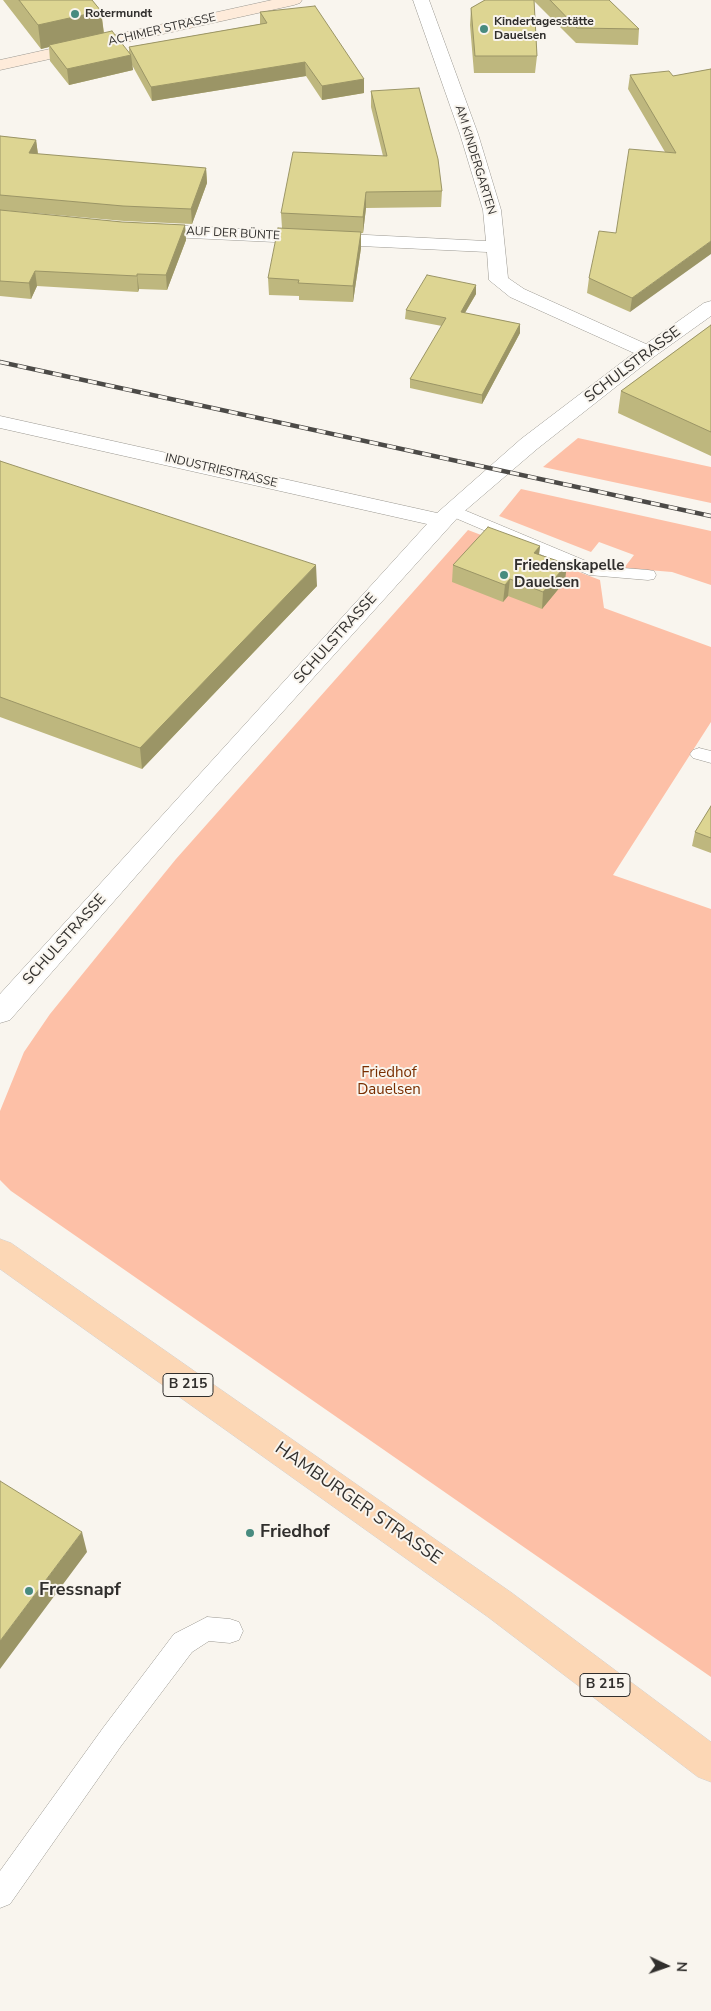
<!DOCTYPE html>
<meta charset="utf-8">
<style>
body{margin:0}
#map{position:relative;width:711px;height:2011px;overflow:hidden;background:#f9f5ee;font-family:"Nunito Sans",sans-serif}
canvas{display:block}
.north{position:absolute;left:641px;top:1941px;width:50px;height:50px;-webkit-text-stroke:4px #f9f5ee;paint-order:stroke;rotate:93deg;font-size:14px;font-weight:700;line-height:20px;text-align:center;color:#312f2d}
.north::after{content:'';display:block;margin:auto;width:18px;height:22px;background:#312f2d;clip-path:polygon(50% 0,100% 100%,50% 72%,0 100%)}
</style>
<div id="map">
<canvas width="711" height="2011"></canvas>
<div class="north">N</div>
</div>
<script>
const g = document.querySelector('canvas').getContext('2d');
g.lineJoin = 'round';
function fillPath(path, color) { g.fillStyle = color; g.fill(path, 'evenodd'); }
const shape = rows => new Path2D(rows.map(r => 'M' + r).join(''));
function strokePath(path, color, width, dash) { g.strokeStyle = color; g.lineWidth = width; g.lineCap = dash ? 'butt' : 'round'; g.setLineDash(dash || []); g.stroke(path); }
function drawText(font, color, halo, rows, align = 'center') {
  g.font = font + ' "Nunito Sans",sans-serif'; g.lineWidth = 4; g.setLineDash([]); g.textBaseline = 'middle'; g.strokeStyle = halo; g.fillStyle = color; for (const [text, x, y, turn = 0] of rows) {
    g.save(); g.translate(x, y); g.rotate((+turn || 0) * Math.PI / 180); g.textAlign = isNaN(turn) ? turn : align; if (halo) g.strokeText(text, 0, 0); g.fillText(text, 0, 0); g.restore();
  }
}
fillPath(shape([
 [578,438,711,467,711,503,543,467],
 [521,489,711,531,711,585,672,572,624,568,634,555,599,542,591,552,499,516],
 [468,530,600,580,604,608,711,647,711,722,613,875,711,909,711,1677,11,1191,0,1180,0,1111,24,1052,50,1014,176,859]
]), '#fdc0a7');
const service = shape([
 [452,505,598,566,648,570,654,571,656,575,654,579,648,580,589,575,446,514,444,510,446,506,452,505],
 [699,748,711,751,711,763,693,758,690,754,693,750,699,748],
 [207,1617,230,1619,239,1622,243,1631,239,1640,230,1643,209,1641,192,1652,121,1746,10,1904,0,1908,0,1871,103,1728,174,1634,207,1617]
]);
const minor = shape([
 [413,0,429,0,478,134,501,210,508,278,524,289,646,344,704,303,711,301,711,316,655,356,537,449,460,515,179,827,10,1020,0,1023,0,994,427,524,0,428,0,416,437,513,521,439,634,353,510,297,489,280,487,252,148,236,141,234,139,230,141,226,148,224,486,241,483,210,460,134,413,0]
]);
const secondary = shape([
 [272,0,302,0,300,3,294,5,0,70,0,60,272,0]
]);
const primary = shape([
 [0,1239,11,1243,512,1593,711,1742,711,1782,698,1777,488,1617,0,1269,0,1239]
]);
strokePath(service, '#9b9891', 1);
strokePath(minor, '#9b9891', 1);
strokePath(secondary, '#9b9891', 1);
strokePath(primary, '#d2d1d1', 1);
fillPath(service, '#fff');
fillPath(minor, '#fff');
fillPath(secondary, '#feebda');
fillPath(primary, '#fcd7b5');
const rail = shape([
 [0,362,711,516]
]);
strokePath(rail, '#4c4a47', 4.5);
strokePath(rail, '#f9f5ee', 3, [9]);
fillPath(shape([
 [3,0,92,0,101,11,104,33,129,52,129,47,260,24,260,12,364,79,364,93,322,100,306,76,152,101,132,65,133,70,69,85,50,61,49,47,41,49],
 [485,0,609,0,639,29,638,45,576,43,534,1,537,56,535,73,474,73,470,25,471,8],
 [711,69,630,312,587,293,589,278,665,152,628,89,630,75,673,76],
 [371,91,442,191,441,207,366,208,363,233,361,233,361,248,353,302,299,300,299,296,269,295,268,278,282,228,281,213,383,156,371,107],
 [0,136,36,140,38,154,206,168,207,183,192,224,124,221,0,210],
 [0,210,122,222,185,225,186,240,167,290,139,289,138,292,37,286,31,299,0,296],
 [476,285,476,294,465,313,520,324,520,333,482,404,410,388,410,379,442,326,405,319,406,310],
 [711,325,711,456,618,413,621,391],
 [0,461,317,586,142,769,0,717],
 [540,546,539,554,565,581,542,609,508,596,503,602,452,582,453,565],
 [711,806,711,853,692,846,695,832]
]), '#beb77e');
fillPath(shape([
 [101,11,104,35,49,45,49,47,41,49,38,25],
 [131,55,133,70,69,85,67,69],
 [305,62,306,76,152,101,151,87],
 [364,79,364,93,322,100,322,86],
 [36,140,38,155,29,153],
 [206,168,207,183,192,224,191,209],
 [366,192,366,208,363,233,363,217],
 [185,225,186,240,167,290,166,275],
 [361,232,361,248,353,302,353,286],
 [711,241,711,254,630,312,632,298],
 [35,271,37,286,31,299,29,283],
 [137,274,139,289,138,292,137,276],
 [476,285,476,294,460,321,461,312],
 [520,324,520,333,482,404,482,395],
 [540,546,538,563,534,553],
 [567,564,565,581,542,609,543,592],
 [316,565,317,586,142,769,140,748],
 [510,579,508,596,503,602,505,585],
 [82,1532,87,1552,0,1669,0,1641]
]), '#9b9566');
const building = shape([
 [19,0,92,0,101,11,38,25,19,0],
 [485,0,534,0,537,56,475,56,471,8,485,0],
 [550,0,609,0,639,29,577,28,550,0],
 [315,6,364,79,322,86,305,62,151,87,129,47,267,23,260,12,315,6],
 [112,31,131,55,67,69,49,45,112,31],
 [711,69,711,241,632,298,589,278,599,231,616,233,629,149,676,153,630,75,669,71,673,76,711,69],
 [419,88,438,159,442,191,366,192,363,217,281,213,293,152,387,156,371,91,419,88],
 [0,136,36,140,29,153,206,168,191,209,123,206,0,195,0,136],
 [0,210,122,222,185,225,166,275,137,274,137,276,35,271,29,283,0,281,0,210],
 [278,228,361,232,353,286,298,283,299,280,268,278,278,228],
 [427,275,476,285,461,312,520,324,482,395,410,379,446,318,406,310,427,275],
 [711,325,711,432,621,391,711,325],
 [0,461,316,565,140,748,0,697,0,461],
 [488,527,540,546,534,553,567,564,543,592,510,579,505,585,453,565,488,527],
 [711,806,711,838,695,832,711,806],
 [0,1481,82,1532,0,1641,0,1481]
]);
fillPath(building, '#ddd592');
strokePath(building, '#9b9566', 1);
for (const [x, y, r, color] of [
 [75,14,5,"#488b7f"],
 [484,29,5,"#488b7f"],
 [504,575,5,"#488b7f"],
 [250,1533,5,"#488b7f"],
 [29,1591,5,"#488b7f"]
]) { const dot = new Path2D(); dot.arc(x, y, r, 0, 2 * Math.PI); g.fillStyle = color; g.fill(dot); strokePath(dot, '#f9f5ee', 2); }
drawText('bold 12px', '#312f2d', '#f9f5ee', [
 ["Rotermundt",85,14],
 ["Kindertagesstätte",494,22],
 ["Dauelsen",494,36]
], 'left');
drawText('12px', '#312f2d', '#f9f5ee', [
 ["ACHIMER STRASSE",162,30,-13],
 ["AM KINDERGARTEN",475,160,73],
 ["AUF DER BÜNTE",233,234,3],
 ["INDUSTRIESTRASSE",221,471,13]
]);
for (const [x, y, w] of [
 [188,1385,50],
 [605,1685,50]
]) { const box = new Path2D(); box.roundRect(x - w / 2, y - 11.5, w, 23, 4); g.fillStyle = '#f9f5ee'; g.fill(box); strokePath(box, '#312f2d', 1); }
drawText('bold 14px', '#312f2d', null, [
 ["B 215",188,1385],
 ["B 215",605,1685]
]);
drawText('15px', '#312f2d', '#f9f5ee', [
 ["SCHULSTRASSE",633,365,-37],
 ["SCHULSTRASSE",336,639,-48],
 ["SCHULSTRASSE",65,940,-48]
]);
drawText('bold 15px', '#312f2d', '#f9f5ee', [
 ["Friedenskapelle",514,566],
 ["Dauelsen",514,583]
], 'left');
drawText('15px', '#792e00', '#f9f5ee', [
 ["Friedhof",389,1073],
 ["Dauelsen",389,1090]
]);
drawText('18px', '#312f2d', '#f9f5ee', [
 ["HAMBURGER STRASSE",358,1504,35]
]);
drawText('bold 18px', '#312f2d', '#f9f5ee', [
 ["Friedhof",260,1533],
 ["Fressnapf",39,1591]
], 'left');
</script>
